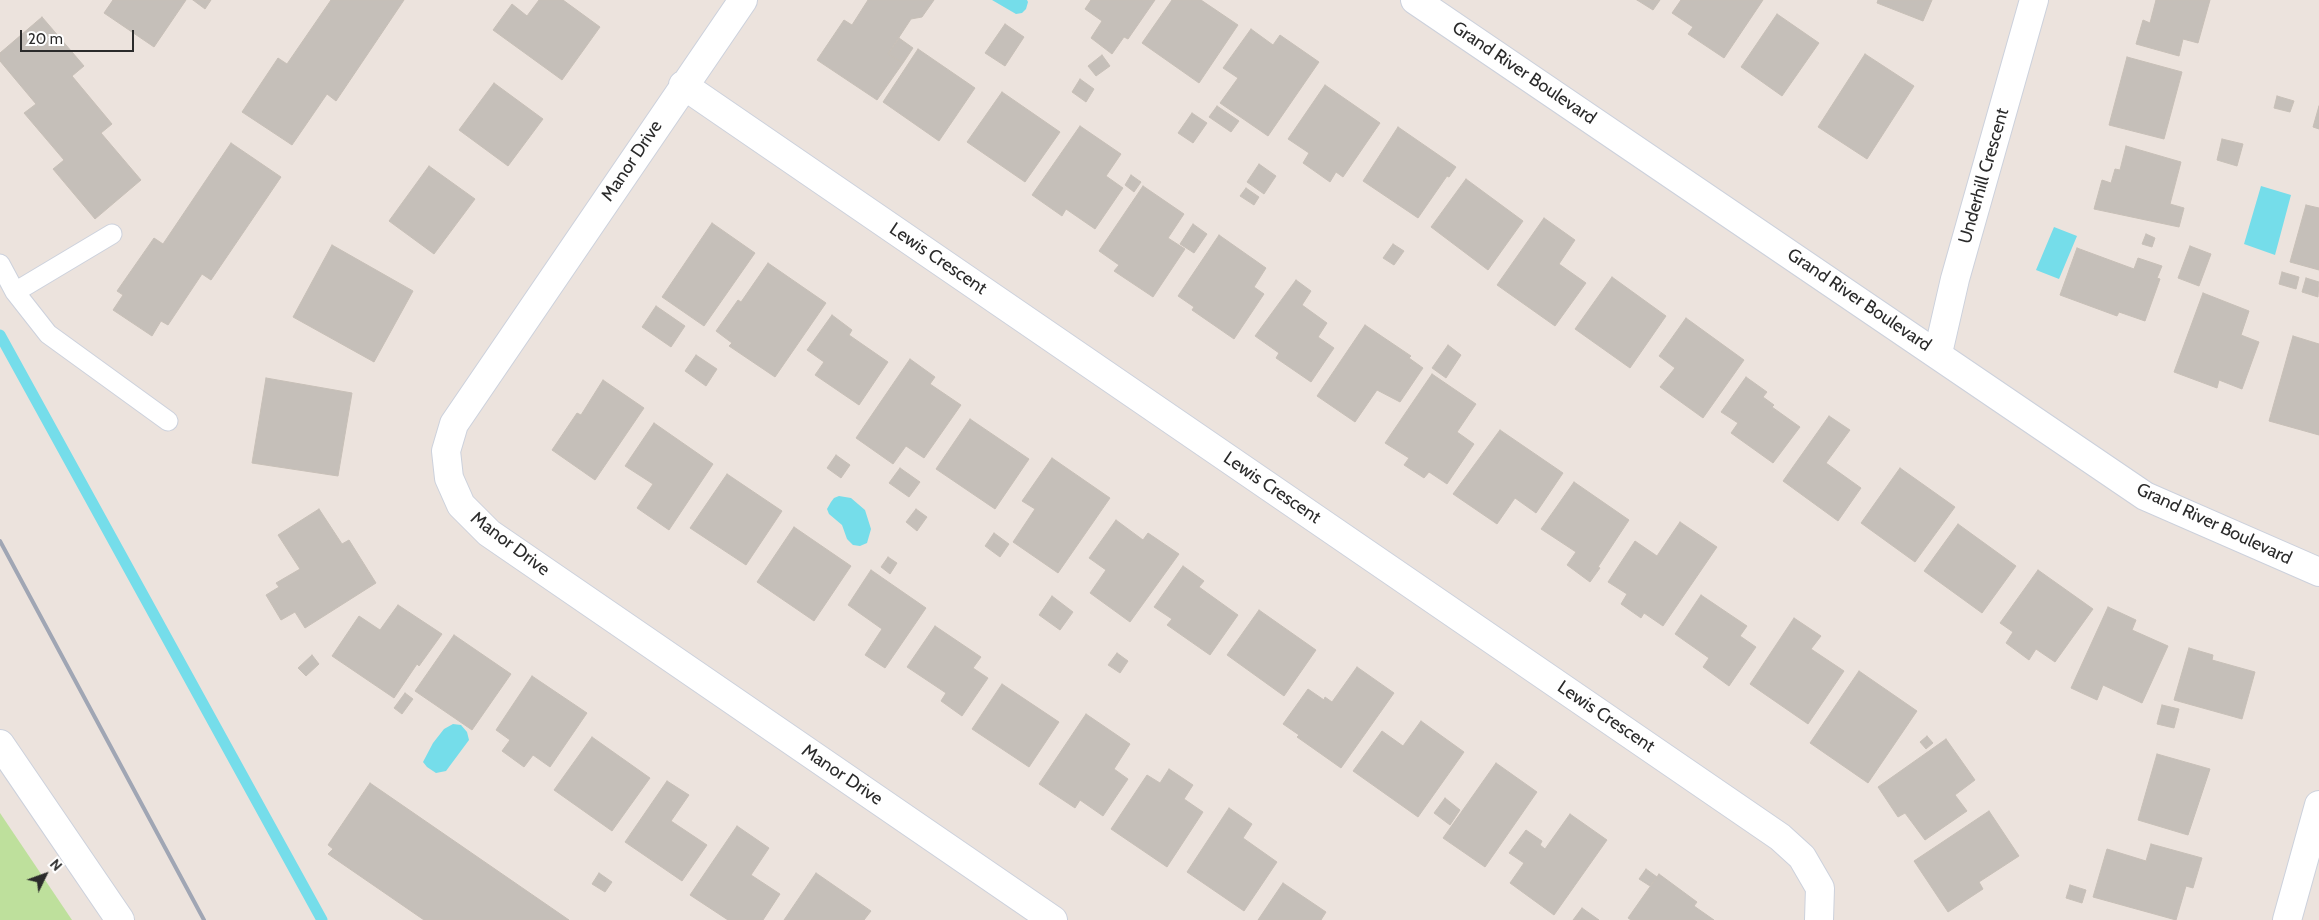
<!DOCTYPE html>
<style>
body{margin:0}
#map{position:relative;width:2319px;height:920px;overflow:hidden;background:#ece3dd;font-family:Cabin,sans-serif}
canvas{display:block}
.north{position:absolute;left:20px;top:850px;width:50px;height:50px;-webkit-text-stroke:4px #fff;paint-order:stroke;rotate:48deg;font-size:14px;font-weight:700;line-height:20px;text-align:center;color:#2b2b2b}
.north::after{content:'';display:block;margin:auto;width:18px;height:22px;background:#2b2b2b;clip-path:polygon(50% 0,100% 100%,50% 72%,0 100%)}
.scale{position:absolute;left:20px;top:30px;width:114px;height:22px;box-sizing:border-box;border:2px solid #2b2b2b;border-top:0;padding-left:6px;font-size:15px;line-height:18px;white-space:nowrap;color:#2b2b2b;-webkit-text-stroke:4px #fff;paint-order:stroke}
</style>
<div id="map">
<canvas width="2319" height="920"></canvas>
<div class="north">N</div>
<div class="scale">20 m</div>
</div>
<script>
const g = document.querySelector('canvas').getContext('2d');
g.lineJoin = 'round';
function fillPath(path, color) { g.fillStyle = color; g.fill(path, 'evenodd'); }
const shape = rows => new Path2D(rows.map(r => 'M' + r).join(''));
function strokePath(path, color, width, dash) { g.strokeStyle = color; g.lineWidth = width; g.lineCap = dash ? 'butt' : 'round'; g.setLineDash(dash || []); g.stroke(path); }
function drawText(font, color, halo, rows, align = 'center') {
  g.font = font + ' Cabin,sans-serif'; g.lineWidth = 4; g.setLineDash([]); g.textBaseline = 'middle'; g.strokeStyle = halo; g.fillStyle = color; for (const [text, x, y, turn = 0] of rows) {
    g.save(); g.translate(x, y); g.rotate((+turn || 0) * Math.PI / 180); g.textAlign = isNaN(turn) ? turn : align; if (halo) g.strokeText(text, 0, 0); g.fillText(text, 0, 0); g.restore();
  }
}
fillPath(shape([
 [0,813,72,920,0,920]
]), '#bee09c');
fillPath(shape([
 [992,0,1027,0,1028,2,1026,9,1022,13,1016,14],
 [2261,186,2291,195,2275,255,2244,244],
 [2054,227,2077,236,2059,279,2036,270],
 [839,496,851,498,865,510,871,529,867,543,860,546,853,545,847,539,842,525,829,514,827,509,831,502,834,498],
 [453,724,461,725,467,732,469,740,446,771,436,773,427,767,423,762,433,743,444,729]
]), '#75ddea');
strokePath(shape([
 [0,335,322,920]
]), '#75ddea', 11);
const building = shape([
 [113,0,186,0,154,47,104,13,113,0],
 [193,0,211,0,205,9,193,0],
 [331,0,404,0,336,101,327,94,292,145,242,112,278,58,287,64,331,0],
 [539,0,563,0,600,27,562,80,493,30,512,4,527,16,539,0],
 [868,0,934,0,922,17,911,19,888,54,903,63,877,100,817,60,844,20,852,25,868,0],
 [1091,0,1155,0,1128,39,1124,37,1112,54,1091,38,1102,21,1085,9,1091,0],
 [1172,0,1201,0,1238,25,1199,83,1142,43,1172,0],
 [1637,0,1660,0,1653,10,1637,0],
 [1681,0,1763,0,1724,58,1688,34,1693,27,1672,13,1681,0],
 [1878,0,1932,0,1923,21,1877,3,1878,0],
 [2156,0,2210,0,2198,43,2183,39,2179,56,2136,44,2143,20,2150,23,2156,0],
 [1777,14,1819,43,1782,96,1741,67,1777,14],
 [42,17,84,66,72,76,112,124,101,133,141,180,95,219,53,169,64,160,24,113,36,104,0,61,0,53,42,17],
 [1005,24,1024,37,1005,66,985,53,1005,24],
 [1251,29,1273,45,1280,35,1319,62,1268,136,1220,103,1238,78,1223,68,1251,29],
 [899,38,913,48,903,63,888,54,899,38],
 [918,49,975,88,939,141,883,102,918,49],
 [1865,54,1914,86,1867,159,1818,127,1865,54],
 [1102,55,1110,66,1096,76,1088,66,1102,55],
 [2127,57,2182,72,2164,139,2109,125,2127,57],
 [1080,79,1094,89,1086,102,1072,92,1080,79],
 [494,83,543,119,508,166,459,130,494,83],
 [1325,85,1380,123,1343,177,1336,172,1330,182,1303,163,1309,153,1288,139,1325,85],
 [1002,92,1060,132,1025,182,967,142,1002,92],
 [2277,96,2294,101,2290,112,2274,108,2277,96],
 [1217,106,1239,121,1231,132,1209,117,1217,106],
 [2319,106,2319,129,2313,127,2319,106],
 [1192,113,1207,123,1193,143,1178,133,1192,113],
 [1080,126,1121,154,1106,176,1123,188,1095,229,1066,209,1062,216,1032,195,1080,126],
 [1398,127,1456,167,1449,177,1447,176,1418,218,1363,181,1398,127],
 [2222,139,2243,144,2237,166,2217,160,2222,139],
 [231,143,281,177,211,280,202,274,168,325,161,321,152,336,113,310,123,295,117,291,154,238,163,244,231,143],
 [2126,146,2181,162,2170,204,2184,208,2179,227,2094,209,2102,180,2111,183,2115,169,2120,170,2126,146],
 [1259,164,1276,176,1264,194,1247,182,1259,164],
 [429,166,475,199,434,254,389,221,429,166],
 [1131,175,1141,182,1134,192,1125,185,1131,175],
 [1466,179,1523,221,1488,270,1431,227,1466,179],
 [1143,186,1184,214,1168,238,1185,249,1153,297,1114,271,1119,265,1099,251,1143,186],
 [1246,188,1259,197,1254,205,1240,196,1246,188],
 [2306,205,2319,208,2319,270,2290,262,2306,205],
 [1544,218,1575,240,1559,264,1586,283,1555,326,1497,285,1544,218],
 [712,223,755,253,704,326,662,297,712,223],
 [1193,224,1207,234,1194,253,1180,244,1193,224],
 [2146,234,2155,238,2152,247,2142,244,2146,234],
 [1219,235,1266,268,1254,287,1264,294,1234,339,1192,310,1194,307,1178,296,1219,235],
 [1393,244,1404,251,1394,265,1383,258,1393,244],
 [332,245,413,291,374,362,293,317,332,245],
 [2190,246,2211,254,2199,286,2178,278,2190,246],
 [2077,248,2134,269,2138,258,2162,266,2157,278,2160,279,2145,321,2119,312,2117,316,2060,295,2077,248],
 [768,263,826,303,775,377,729,346,732,343,716,331,738,300,741,302,768,263],
 [2282,272,2299,277,2296,289,2279,284,2282,272],
 [1612,277,1666,316,1630,368,1575,329,1612,277],
 [2306,278,2319,282,2318,297,2302,292,2306,278],
 [1296,280,1311,291,1302,305,1327,323,1318,337,1334,348,1311,382,1276,358,1279,353,1255,336,1296,280],
 [2203,293,2249,311,2241,335,2259,342,2242,389,2219,380,2217,388,2174,372,2203,293],
 [656,306,685,326,671,347,642,327,656,306],
 [832,315,852,330,849,335,888,362,859,405,815,375,824,362,807,350,832,315],
 [1686,318,1744,360,1703,418,1660,387,1675,368,1659,356,1686,318],
 [1365,325,1411,356,1409,358,1423,368,1400,402,1377,390,1355,422,1317,396,1365,325],
 [2293,336,2319,344,2319,435,2269,421,2293,336],
 [1448,345,1461,355,1446,378,1432,368,1448,345],
 [696,355,717,369,706,386,685,371,696,355],
 [910,359,935,377,930,384,961,405,924,458,906,446,893,464,856,438,910,359],
 [1432,374,1476,404,1457,432,1474,444,1447,484,1429,472,1424,478,1404,465,1409,458,1385,443,1432,374],
 [1746,377,1767,392,1763,397,1774,405,1772,407,1800,427,1773,463,1731,433,1738,423,1721,412,1746,377],
 [266,378,352,393,338,476,252,463,266,378],
 [603,380,644,408,595,480,552,450,577,413,581,415,603,380],
 [1829,416,1850,430,1826,463,1861,488,1838,521,1783,481,1829,416],
 [970,419,1029,459,995,509,936,469,970,419],
 [654,423,713,464,669,530,637,508,653,484,625,466,654,423],
 [1500,430,1563,473,1536,513,1515,498,1497,524,1453,494,1500,430],
 [836,455,850,465,841,478,827,468,836,455],
 [1052,458,1110,498,1058,573,1013,542,1035,509,1022,501,1052,458],
 [900,468,920,482,909,497,889,483,900,468],
 [1900,468,1955,507,1915,562,1861,523,1900,468],
 [727,474,782,511,746,565,690,528,727,474],
 [1574,482,1629,520,1598,567,1600,568,1590,582,1567,565,1576,552,1541,529,1574,482],
 [319,509,342,544,349,540,376,583,305,628,295,612,281,620,266,595,279,587,276,583,300,569,278,535,319,509],
 [916,509,927,517,917,531,906,522,916,509],
 [1116,520,1143,540,1148,533,1179,554,1130,622,1090,593,1106,570,1089,558,1116,520],
 [1680,522,1717,547,1663,626,1644,613,1641,618,1621,604,1627,594,1608,582,1635,541,1657,556,1680,522],
 [1958,524,2016,566,1982,613,1924,571,1958,524],
 [794,527,851,566,814,621,757,582,794,527],
 [994,533,1009,544,1000,557,985,546,994,533],
 [888,557,897,563,890,574,881,567,888,557],
 [1183,566,1204,581,1199,587,1238,615,1210,655,1167,625,1172,619,1154,607,1183,566],
 [871,570,926,608,885,668,865,655,882,629,848,605,871,570],
 [2038,570,2093,609,2055,662,2036,649,2029,660,2006,643,2013,632,2000,623,2038,570],
 [1701,595,1747,626,1740,636,1756,647,1729,686,1703,667,1709,658,1675,634,1701,595],
 [1052,596,1073,612,1060,630,1039,615,1052,596],
 [398,605,442,634,419,666,417,664,394,698,332,656,359,616,380,630,398,605],
 [2108,607,2136,620,2132,630,2168,646,2142,703,2103,685,2097,700,2071,688,2108,607],
 [1259,610,1316,650,1284,696,1227,655,1259,610],
 [1794,618,1821,636,1811,649,1844,671,1808,724,1750,684,1794,618],
 [935,626,981,657,973,668,988,678,962,716,941,701,946,693,907,667,935,626],
 [454,635,511,674,472,730,415,691,454,635],
 [2189,648,2213,655,2212,660,2255,672,2242,719,2174,700,2189,648],
 [1117,653,1128,661,1120,673,1108,665,1117,653],
 [312,655,319,664,306,676,298,668,312,655],
 [1357,667,1394,693,1341,768,1297,737,1299,735,1283,724,1308,689,1324,700,1325,697,1332,702,1357,667],
 [1859,671,1917,711,1868,783,1810,743,1859,671],
 [532,676,587,713,550,767,533,755,524,767,502,751,510,740,496,730,532,676],
 [1002,684,1059,722,1029,767,972,729,1002,684],
 [405,693,413,699,402,714,394,708,405,693],
 [2162,705,2179,709,2174,728,2157,724,2162,705],
 [1086,714,1130,744,1114,769,1128,779,1103,816,1080,800,1075,808,1039,784,1086,714],
 [1421,721,1464,752,1418,817,1353,771,1382,731,1403,746,1421,721],
 [1927,736,1933,743,1926,749,1920,742,1927,736],
 [592,737,650,778,612,831,554,790,592,737],
 [1946,739,1975,780,1955,795,1967,811,1925,840,1905,813,1898,817,1878,787,1946,739],
 [2157,754,2210,769,2188,835,2138,820,2157,754],
 [1496,763,1537,792,1485,867,1443,838,1496,763],
 [1169,769,1193,785,1184,799,1203,812,1167,867,1111,829,1147,775,1160,783,1169,769],
 [667,781,689,795,671,821,707,845,682,881,625,842,667,781],
 [370,783,569,920,424,920,328,854,333,849,328,845,370,783],
 [1445,798,1460,810,1450,825,1434,813,1445,798],
 [1229,808,1252,824,1243,838,1277,862,1244,911,1187,872,1229,808],
 [1989,811,2019,856,1979,882,1983,889,1948,912,1914,861,1989,811],
 [1570,814,1607,840,1554,915,1510,883,1524,863,1509,853,1526,830,1542,841,1540,845,1545,849,1570,814],
 [737,826,769,848,751,875,780,894,763,920,728,920,690,895,737,826],
 [2151,844,2202,858,2193,888,2186,886,2176,920,2093,897,2107,849,2146,861,2151,844],
 [1646,869,1657,877,1650,886,1639,879,1646,869],
 [599,873,612,882,605,892,592,884,599,873],
 [816,873,871,911,864,920,784,920,816,873],
 [1659,874,1697,902,1694,906,1714,920,1631,920,1628,918,1659,874],
 [1283,883,1326,912,1321,920,1258,920,1283,883],
 [2070,885,2086,890,2082,903,2066,898,2070,885],
 [1582,908,1599,920,1573,920,1582,908]
]);
fillPath(building, '#c5bfb9');
strokePath(building, '#c7bfb7', 1);
const lane = shape([
 [0,264,15,292,48,334,168,421],
 [15,292,112,234]
]);
const street = shape([
 [743,0,454,424,446,451,449,478,461,505,489,533,1053,920],
 [1415,0,2145,496,2319,572],
 [683,85,1780,837,1802,857,1820,888,1819,920],
 [1938,353,1955,279,2034,0]
]);
const secondary = shape([
 [0,744,120,920],
 [2287,920,2319,805]
]);
strokePath(lane, '#ccd1dc', 21);
strokePath(street, '#ccd1dc', 30);
strokePath(secondary, '#ccd1dc', 30);
strokePath(lane, '#fff', 19);
strokePath(street, '#fff', 28);
strokePath(secondary, '#fff', 28);
strokePath(shape([
 [0,541,204,920]
]), '#a0a6b4', 4);
drawText('18px', '#2b2b2b', '#fff', [
 ["Grand River Boulevard",1524,73,34],
 ["Manor Drive",632,161,-56],
 ["Underhill Crescent",1984,176,-74],
 ["Lewis Crescent",938,259,34],
 ["Grand River Boulevard",1859,300,34],
 ["Lewis Crescent",1272,488,34],
 ["Grand River Boulevard",2214,524,25],
 ["Manor Drive",510,544,37],
 ["Lewis Crescent",1606,717,34],
 ["Manor Drive",842,775,34]
]);
</script>
